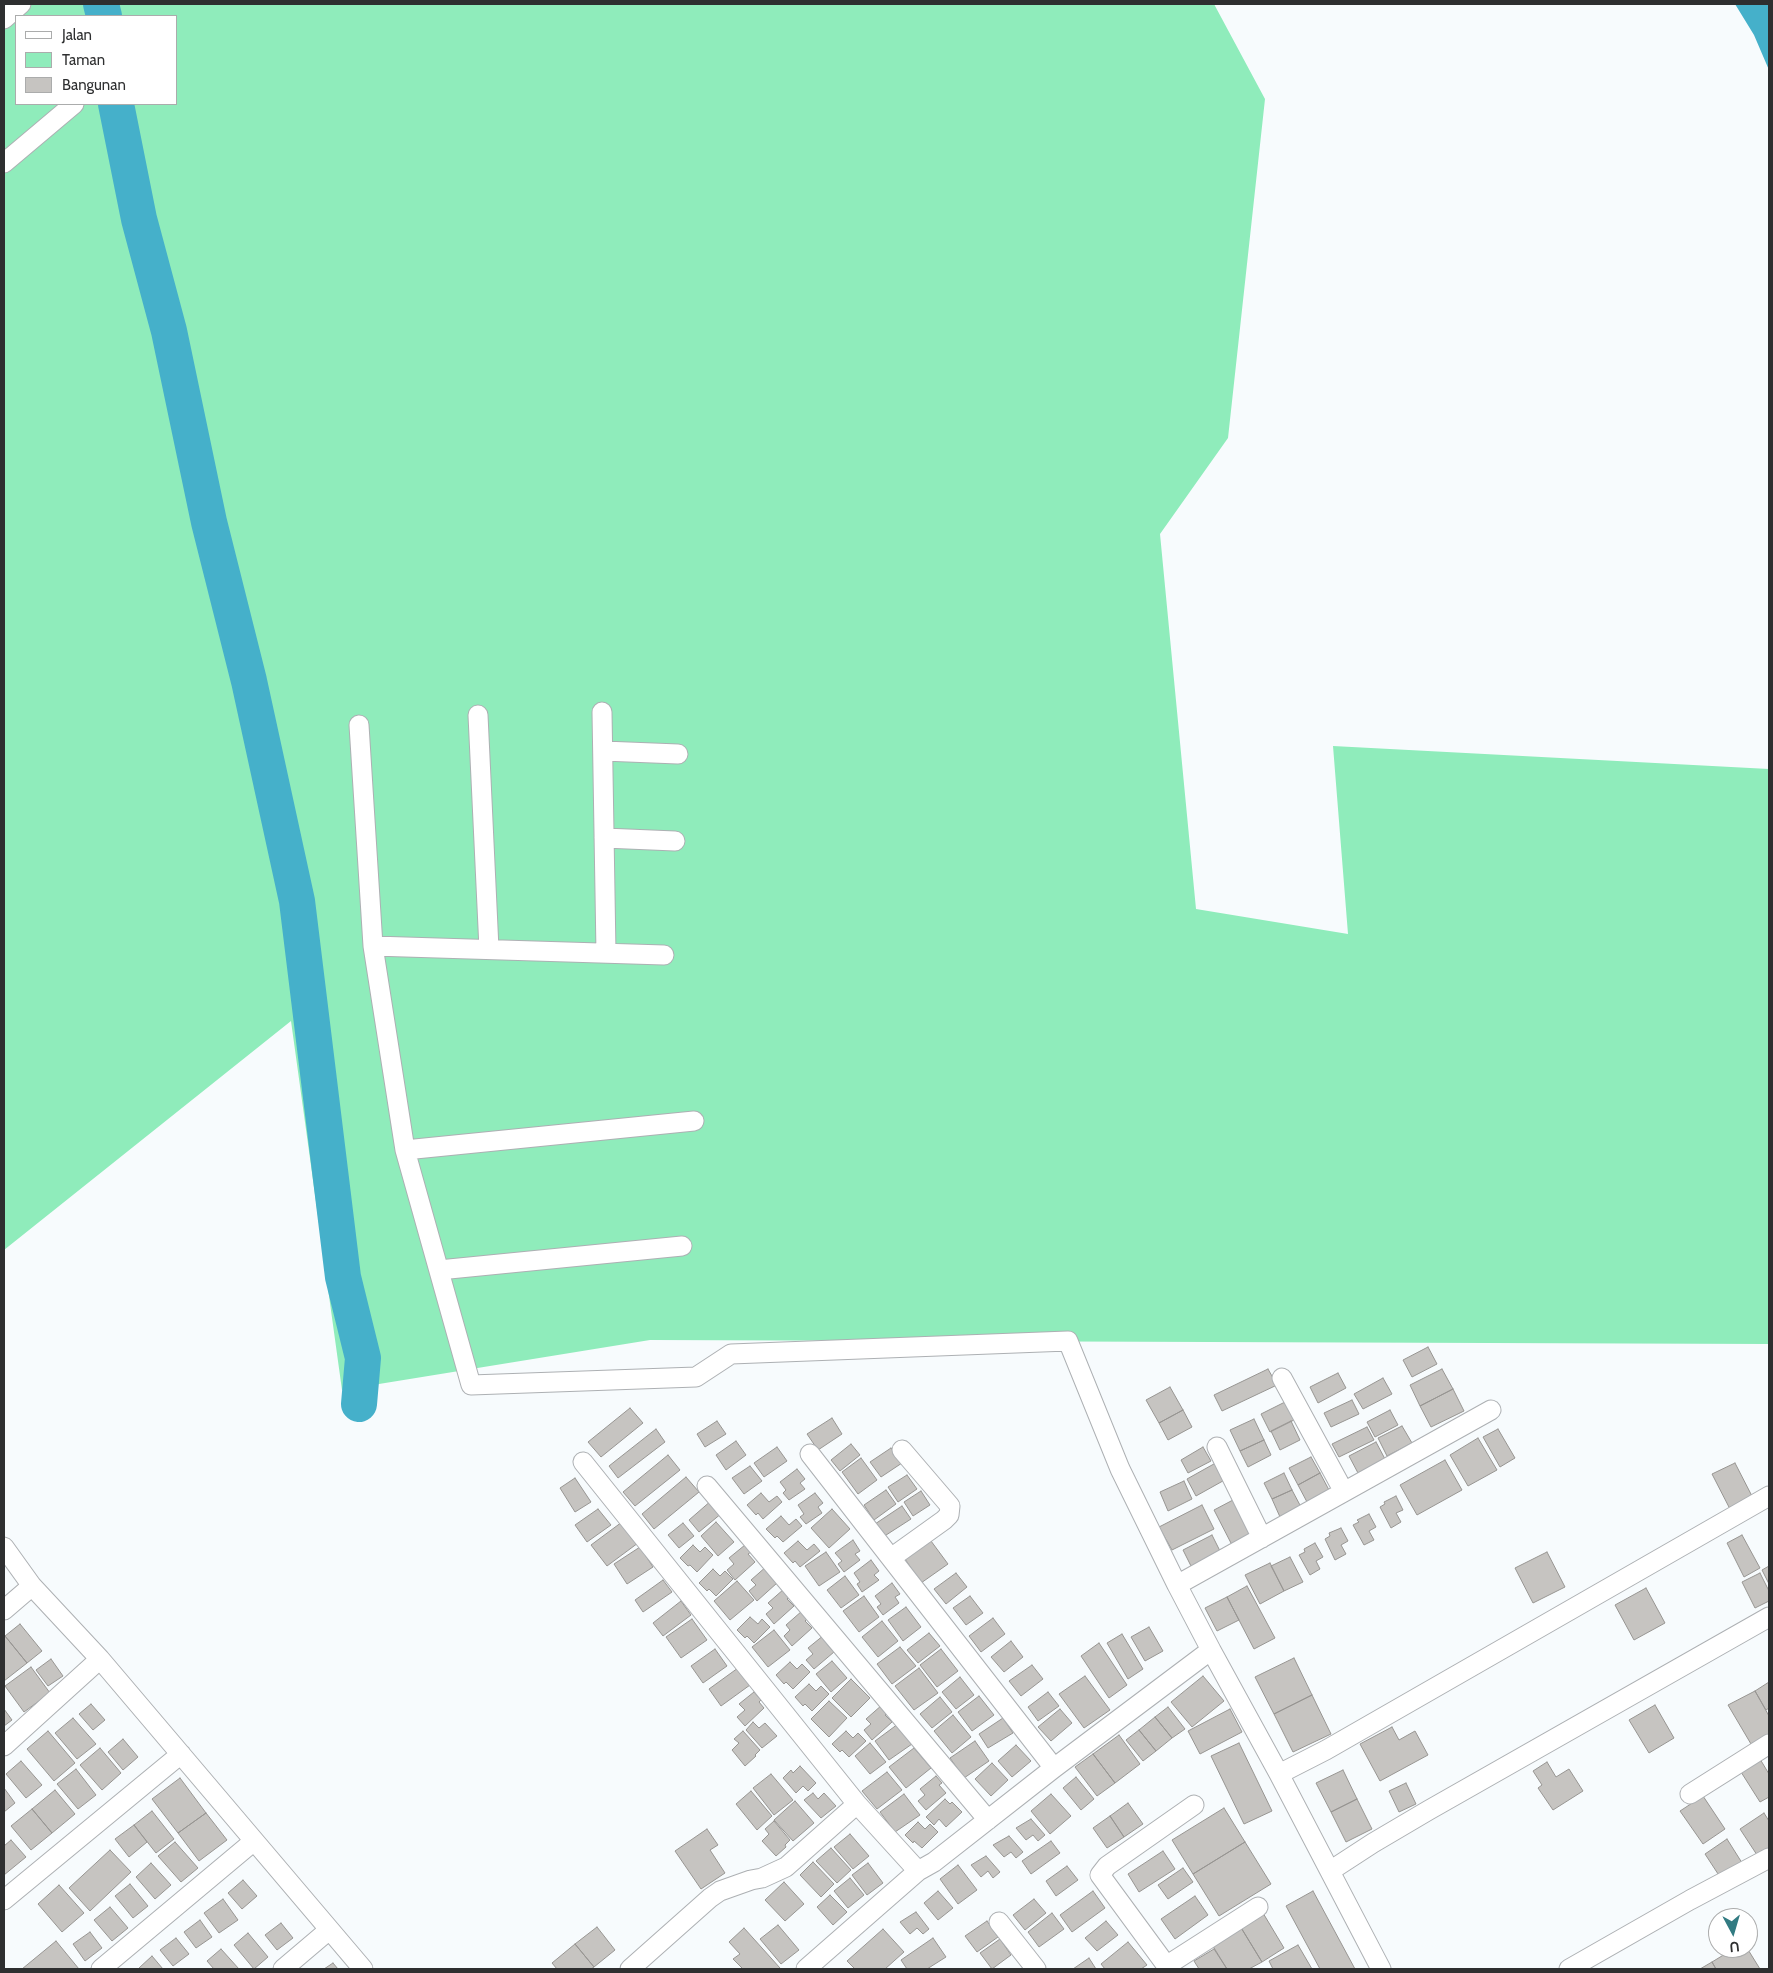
<!DOCTYPE html>
<html>
<head>
<meta charset="utf-8">
<style>
  body { margin:0 }
  #map { position:relative; width:1773px; height:1973px; overflow:hidden; background:#f7fbfd; font-family:Cabin,sans-serif }
  canvas { display:block }
  .frame { position:absolute; inset:0; border:5px solid #2e2f30; pointer-events:none }
  .legend { position:absolute; left:15px; top:15px; width:162px; height:90px; box-sizing:border-box; background:#fff; border:1px solid #abacac; margin:0; padding:6px 9px; list-style:none; font-size:15px; color:#2e2f30 }
  .legend li { display:flex; align-items:center; gap:10px; height:25px }
  .legend b { width:25px; border:1px solid #abacac }
  .north { position:absolute; left:1708px; top:1908px; width:50px; height:50px; box-sizing:border-box; background:#fff; border:1px solid #abacac; border-radius:50%; rotate:174deg; font-size:14px; font-weight:700; line-height:20px; text-align:center; color:#2e2f30 }
  .north::after { content:''; display:block; margin:auto; width:18px; height:22px; background:#327b82; clip-path:polygon(50% 0,100% 100%,50% 72%,0 100%) }
</style>
</head>
<body>
<div id="map">
<canvas width="1773" height="1973"></canvas>
<div class="frame"></div>
<ul class="legend">
<li><b style="height:6px;background:#fff"></b>Jalan</li>
<li><b style="height:14px;background:#8fecbb"></b>Taman</li>
<li><b style="height:14px;background:#c6c4c1"></b>Bangunan</li>
</ul>
<div class="north">U</div>
</div>
<script>
const context = document.querySelector('canvas').getContext('2d');
context.lineJoin = 'round';
function paint(path, color) { context.fillStyle = color; context.fill(path, 'evenodd'); }
const toPath = rows => new Path2D(rows.map(r => 'M' + r).join(''));
function trace(path, color, width, dash) { context.strokeStyle = color; context.lineWidth = width; context.lineCap = dash ? 'butt' : 'round'; context.setLineDash(dash || []); context.stroke(path); }
paint(toPath([
  [4,4,1214,4,1265,99,1228,438,1160,534,1196,909,1348,934,1333,746,1769,769,1769,1344,650,1340,342,1390,291,1021,4,1250],
  [16,16,176,16,176,104,16,104]
]), '#8fecbb');
paint(toPath([
  [1735,4,1769,4,1769,70,1754,35]
]), '#45b0ca');
trace(toPath([
  [101,4,104,16],
  [116,104,139,219,169,331,209,522,249,681,297,901,343,1277,363,1358,359,1404]
]), '#45b0ca', 36);
const building = toPath([
  [1428,1347,1437,1364,1412,1377,1403,1360,1428,1347],
  [1268,1369,1277,1385,1222,1411,1214,1395,1268,1369],
  [1442,1369,1453,1389,1420,1406,1410,1385,1442,1369],
  [1338,1373,1346,1388,1318,1403,1310,1387,1338,1373],
  [1383,1378,1392,1394,1363,1409,1354,1394,1383,1378],
  [1170,1387,1183,1410,1159,1423,1146,1400,1170,1387],
  [1453,1389,1464,1411,1431,1427,1420,1406,1453,1389],
  [1291,1399,1300,1417,1270,1432,1261,1414,1291,1399],
  [1352,1400,1359,1414,1331,1427,1324,1413,1352,1400],
  [630,1408,643,1423,601,1457,588,1442,630,1408],
  [1183,1410,1192,1427,1168,1440,1159,1423,1183,1410],
  [1390,1410,1398,1425,1375,1437,1367,1422,1390,1410],
  [832,1418,842,1434,818,1450,807,1434,832,1418],
  [1254,1419,1264,1440,1240,1451,1230,1430,1254,1419],
  [717,1421,726,1434,705,1447,697,1434,717,1421],
  [1291,1421,1300,1440,1280,1450,1271,1431,1291,1421],
  [1402,1426,1412,1443,1387,1456,1378,1438,1402,1426],
  [1367,1427,1374,1440,1339,1457,1332,1444,1367,1427],
  [656,1429,665,1442,618,1478,609,1466,656,1429],
  [1498,1429,1515,1458,1500,1467,1483,1437,1498,1429],
  [1478,1438,1497,1470,1468,1486,1450,1455,1478,1438],
  [1264,1440,1271,1455,1248,1467,1240,1451,1264,1440],
  [736,1441,746,1455,726,1470,716,1455,736,1441],
  [1376,1442,1385,1459,1358,1473,1349,1456,1376,1442],
  [851,1444,860,1455,840,1471,831,1460,851,1444],
  [777,1447,787,1461,764,1477,754,1463,777,1447],
  [1203,1447,1211,1461,1188,1473,1181,1460,1203,1447],
  [891,1448,902,1463,881,1477,870,1462,891,1448],
  [668,1455,680,1470,635,1506,623,1492,668,1455],
  [1311,1457,1320,1473,1298,1485,1289,1468,1311,1457],
  [861,1458,877,1480,858,1494,842,1472,861,1458],
  [1221,1460,1230,1477,1196,1496,1187,1479,1221,1460],
  [1445,1460,1462,1490,1417,1515,1400,1485,1445,1460],
  [1735,1463,1754,1500,1731,1511,1712,1474,1735,1463],
  [750,1466,762,1481,744,1494,732,1478,750,1466],
  [797,1469,805,1479,800,1483,805,1489,789,1500,783,1493,786,1490,780,1482,797,1469],
  [1284,1473,1292,1490,1272,1499,1264,1483,1284,1473],
  [1320,1473,1329,1490,1307,1502,1298,1485,1320,1473],
  [907,1475,917,1489,898,1502,888,1487,907,1475],
  [686,1477,699,1492,654,1529,642,1514,686,1477],
  [575,1478,591,1502,575,1512,560,1488,575,1478],
  [1184,1481,1192,1499,1168,1511,1160,1492,1184,1481],
  [886,1490,896,1504,874,1520,864,1505,886,1490],
  [1292,1490,1301,1507,1280,1517,1272,1499,1292,1490],
  [921,1491,930,1505,913,1516,904,1502,921,1491],
  [761,1493,769,1502,777,1496,782,1502,763,1519,758,1513,756,1515,747,1505,761,1493],
  [815,1493,823,1503,818,1507,822,1513,806,1524,800,1517,804,1514,798,1505,815,1493],
  [1396,1496,1403,1510,1396,1513,1401,1522,1391,1528,1380,1507,1385,1504,1384,1502,1396,1496],
  [712,1500,722,1513,699,1532,689,1520,712,1500],
  [1233,1500,1251,1535,1232,1545,1214,1510,1233,1500],
  [1202,1505,1214,1529,1172,1550,1159,1527,1202,1505],
  [902,1506,911,1519,883,1537,875,1524,902,1506],
  [598,1509,611,1525,587,1542,575,1525,598,1509],
  [832,1509,850,1529,829,1548,811,1528,832,1509],
  [1369,1514,1376,1527,1369,1531,1374,1540,1364,1545,1353,1525,1359,1522,1357,1520,1369,1514],
  [781,1516,789,1525,796,1519,802,1526,783,1542,777,1536,775,1538,766,1529,781,1516],
  [622,1522,638,1543,607,1566,591,1545,622,1522],
  [716,1522,734,1542,718,1556,701,1536,716,1522],
  [683,1523,694,1536,679,1548,668,1535,683,1523],
  [1341,1528,1348,1541,1341,1545,1346,1554,1335,1560,1325,1539,1330,1536,1329,1533,1341,1528],
  [1212,1535,1221,1553,1192,1568,1183,1550,1212,1535],
  [1742,1535,1760,1568,1744,1577,1727,1543,1742,1535],
  [853,1540,860,1551,855,1554,860,1560,844,1572,838,1564,842,1561,835,1553,853,1540],
  [798,1541,807,1550,814,1544,820,1551,800,1567,795,1561,793,1563,784,1553,798,1541],
  [931,1541,948,1564,921,1583,905,1559,931,1541],
  [1315,1543,1323,1557,1316,1561,1320,1569,1310,1575,1299,1555,1305,1552,1304,1549,1315,1543],
  [693,1545,700,1552,705,1547,713,1555,697,1572,690,1565,688,1566,680,1558,693,1545],
  [745,1545,751,1552,748,1554,755,1562,735,1580,727,1570,734,1564,729,1558,745,1545],
  [640,1547,653,1567,627,1584,614,1564,640,1547],
  [826,1552,840,1572,819,1586,805,1566,826,1552],
  [1547,1552,1565,1587,1533,1603,1515,1568,1547,1552],
  [1290,1557,1303,1582,1284,1591,1271,1566,1290,1557],
  [871,1560,879,1571,874,1575,879,1580,862,1592,857,1584,860,1582,854,1573,871,1560],
  [1270,1563,1284,1591,1260,1604,1245,1575,1270,1563],
  [767,1566,773,1573,770,1576,777,1583,757,1601,749,1591,756,1585,751,1580,767,1566],
  [1769,1566,1769,1584,1762,1570,1769,1566],
  [713,1569,720,1576,725,1571,733,1579,716,1596,709,1589,707,1591,699,1583,713,1569],
  [956,1573,967,1587,946,1604,934,1589,956,1573],
  [1760,1573,1769,1591,1769,1601,1755,1608,1742,1582,1760,1573],
  [845,1576,859,1595,841,1608,827,1590,845,1576],
  [663,1580,672,1592,643,1612,635,1600,663,1580],
  [737,1581,754,1600,730,1620,714,1601,737,1581],
  [892,1583,900,1594,895,1597,899,1603,883,1615,877,1607,881,1604,875,1596,892,1583],
  [1247,1586,1275,1638,1254,1649,1227,1597,1247,1586],
  [1646,1588,1665,1623,1634,1640,1615,1605,1646,1588],
  [784,1589,790,1596,787,1599,794,1606,774,1624,766,1614,773,1608,768,1603,784,1589],
  [864,1596,879,1617,859,1632,843,1611,864,1596],
  [970,1596,983,1613,966,1625,953,1608,970,1596],
  [1227,1597,1239,1620,1217,1631,1205,1608,1227,1597],
  [681,1601,691,1615,663,1636,653,1623,681,1601],
  [906,1607,921,1627,903,1641,888,1620,906,1607],
  [802,1611,808,1618,805,1621,812,1628,792,1646,784,1636,790,1630,786,1625,802,1611],
  [750,1617,758,1624,762,1619,770,1627,754,1643,747,1636,745,1638,737,1630,750,1617],
  [993,1618,1005,1634,981,1652,969,1636,993,1618],
  [692,1619,707,1640,681,1658,666,1637,692,1619],
  [882,1621,898,1641,878,1657,862,1637,882,1621],
  [20,1624,42,1651,27,1663,5,1636,20,1624],
  [1149,1627,1163,1651,1145,1661,1131,1637,1149,1627],
  [774,1630,790,1650,768,1667,752,1647,774,1630],
  [929,1633,940,1646,918,1663,907,1650,929,1633],
  [1122,1634,1143,1669,1128,1679,1107,1643,1122,1634],
  [824,1635,830,1642,827,1644,834,1652,814,1669,806,1660,813,1654,808,1648,824,1635],
  [5,1636,27,1663,4,1681,4,1637,5,1636],
  [1011,1641,1023,1657,1004,1672,991,1657,1011,1641],
  [1099,1643,1127,1685,1109,1698,1081,1656,1099,1643],
  [900,1647,916,1666,892,1684,877,1664,900,1647],
  [715,1649,727,1666,703,1683,691,1666,715,1649],
  [941,1649,958,1671,937,1687,920,1665,941,1649],
  [1294,1658,1312,1695,1274,1714,1255,1677,1294,1658],
  [51,1659,63,1676,48,1686,36,1670,51,1659],
  [832,1661,847,1678,831,1692,816,1674,832,1661],
  [790,1662,797,1669,802,1664,810,1672,793,1689,786,1682,784,1684,776,1675,790,1662],
  [1032,1665,1043,1679,1021,1696,1009,1681,1032,1665],
  [31,1667,50,1693,24,1712,5,1686,31,1667],
  [738,1668,750,1685,721,1706,709,1689,738,1668],
  [919,1668,938,1693,914,1710,895,1686,919,1668],
  [1085,1676,1110,1710,1084,1728,1059,1694,1085,1676],
  [1203,1676,1224,1701,1192,1727,1171,1702,1203,1676],
  [960,1677,974,1695,956,1709,942,1692,960,1677],
  [851,1679,870,1698,851,1717,832,1698,851,1679],
  [1769,1682,1769,1708,1766,1710,1755,1691,1769,1682],
  [809,1684,816,1691,821,1686,829,1694,812,1711,805,1704,803,1706,795,1697,809,1684],
  [1755,1691,1769,1716,1769,1734,1751,1744,1728,1705,1755,1691],
  [754,1692,761,1700,759,1702,764,1708,745,1726,737,1717,745,1710,739,1704,754,1692],
  [1048,1692,1059,1706,1038,1721,1028,1707,1048,1692],
  [1312,1695,1331,1734,1293,1752,1274,1714,1312,1695],
  [979,1696,994,1715,972,1731,958,1712,979,1696],
  [940,1697,952,1712,932,1728,920,1714,940,1697],
  [829,1701,847,1718,829,1737,811,1719,829,1701],
  [91,1704,105,1720,93,1730,79,1714,91,1704],
  [882,1705,888,1712,885,1715,892,1722,872,1740,864,1730,871,1724,866,1719,882,1705],
  [1655,1705,1674,1738,1649,1753,1629,1720,1655,1705],
  [1168,1707,1185,1729,1172,1738,1155,1717,1168,1707],
  [4,1709,12,1720,4,1726,4,1709],
  [1060,1709,1072,1723,1051,1741,1038,1727,1060,1709],
  [1230,1709,1242,1732,1200,1754,1188,1731,1230,1709],
  [953,1715,971,1737,952,1753,934,1731,953,1715],
  [1155,1717,1172,1738,1156,1751,1139,1730,1155,1717],
  [73,1718,96,1744,77,1759,55,1733,73,1718],
  [1003,1718,1013,1733,988,1748,979,1734,1003,1718],
  [753,1722,759,1728,765,1723,777,1736,762,1748,746,1730,753,1722],
  [898,1724,912,1744,889,1760,875,1741,898,1724],
  [1392,1727,1399,1740,1415,1731,1428,1755,1380,1781,1360,1744,1392,1727],
  [1139,1730,1156,1751,1143,1761,1126,1740,1139,1730],
  [48,1731,75,1763,54,1781,27,1749,48,1731],
  [743,1731,760,1750,755,1755,756,1756,745,1766,732,1750,739,1743,734,1739,743,1731],
  [846,1731,853,1738,858,1733,866,1741,849,1757,842,1750,840,1752,832,1744,846,1731],
  [1119,1735,1140,1764,1115,1783,1093,1754,1119,1735],
  [123,1739,138,1757,123,1770,108,1752,123,1739],
  [975,1741,989,1761,964,1778,950,1758,975,1741],
  [870,1743,886,1762,870,1774,855,1756,870,1743],
  [1239,1743,1272,1811,1244,1824,1211,1756,1239,1743],
  [1016,1745,1031,1761,1012,1777,998,1761,1016,1745],
  [100,1748,121,1773,102,1790,80,1765,100,1748],
  [914,1748,931,1768,906,1788,889,1767,914,1748],
  [1093,1754,1115,1783,1097,1796,1075,1767,1093,1754],
  [1760,1759,1769,1774,1769,1797,1760,1802,1741,1772,1760,1759],
  [21,1761,42,1785,26,1798,6,1774,21,1761],
  [1547,1762,1556,1777,1569,1769,1583,1791,1553,1810,1538,1788,1542,1785,1533,1771,1547,1762],
  [992,1763,1008,1780,991,1796,975,1779,992,1763],
  [800,1766,816,1783,808,1791,803,1786,796,1793,783,1778,791,1770,793,1773,800,1766],
  [76,1769,96,1795,78,1809,57,1784,76,1769],
  [1343,1770,1357,1799,1331,1812,1316,1783,1343,1770],
  [887,1772,902,1790,877,1809,862,1791,887,1772],
  [771,1774,793,1800,774,1815,753,1788,771,1774],
  [936,1776,942,1783,939,1785,946,1793,926,1810,918,1801,925,1795,920,1789,936,1776],
  [1076,1777,1094,1799,1081,1810,1063,1788,1076,1777],
  [180,1778,206,1813,178,1833,152,1799,180,1778],
  [1406,1783,1416,1804,1399,1812,1389,1791,1406,1783],
  [4,1788,15,1803,4,1812,4,1788],
  [55,1790,75,1814,52,1833,32,1809,55,1790],
  [751,1791,772,1816,757,1830,736,1804,751,1791],
  [813,1793,818,1799,824,1793,836,1806,821,1818,804,1800,813,1793],
  [904,1794,920,1815,895,1832,880,1812,904,1794],
  [1051,1794,1071,1816,1050,1834,1031,1811,1051,1794],
  [1703,1796,1725,1829,1703,1844,1680,1811,1703,1796],
  [945,1799,950,1804,952,1802,962,1812,946,1827,939,1819,934,1825,926,1817,945,1799],
  [1357,1799,1372,1829,1346,1842,1331,1812,1357,1799],
  [795,1801,814,1823,793,1841,774,1820,795,1801],
  [1128,1803,1143,1824,1124,1837,1110,1816,1128,1803],
  [1224,1808,1245,1842,1193,1874,1172,1840,1224,1808],
  [32,1809,52,1833,31,1850,11,1826,32,1809],
  [152,1811,174,1839,156,1853,134,1825,152,1811],
  [206,1813,227,1840,199,1861,178,1833,206,1813],
  [1764,1813,1769,1821,1769,1852,1759,1858,1740,1829,1764,1813],
  [1110,1816,1124,1837,1107,1848,1093,1828,1110,1816],
  [1031,1819,1045,1835,1038,1841,1033,1835,1026,1840,1016,1828,1031,1819],
  [774,1821,790,1840,785,1845,786,1847,776,1856,762,1841,769,1834,765,1829,774,1821],
  [918,1822,925,1829,930,1824,938,1832,922,1848,914,1841,913,1843,905,1835,918,1822],
  [134,1825,147,1842,129,1857,115,1839,134,1825],
  [707,1829,718,1845,710,1850,725,1873,701,1889,675,1851,707,1829],
  [850,1834,869,1856,853,1869,834,1847,850,1834],
  [1009,1836,1023,1852,1016,1858,1011,1852,1004,1857,993,1845,1009,1836],
  [1727,1839,1744,1866,1722,1880,1705,1854,1727,1839],
  [11,1840,26,1857,4,1875,4,1846,11,1840],
  [1051,1841,1060,1853,1031,1874,1022,1861,1051,1841],
  [175,1842,198,1868,181,1882,158,1856,175,1842],
  [1245,1842,1271,1884,1219,1916,1193,1874,1245,1842],
  [831,1848,851,1870,837,1883,816,1861,831,1848],
  [110,1850,131,1872,90,1911,69,1888,110,1850],
  [1163,1851,1175,1869,1139,1892,1128,1874,1163,1851],
  [986,1856,1000,1872,993,1878,988,1871,981,1877,971,1865,986,1856],
  [813,1862,834,1884,821,1897,800,1875,813,1862],
  [151,1863,171,1885,155,1899,136,1877,151,1863],
  [868,1863,883,1883,867,1895,852,1875,868,1863],
  [958,1865,977,1890,958,1904,940,1879,958,1865],
  [1067,1866,1078,1880,1056,1896,1046,1881,1067,1866],
  [1183,1868,1193,1882,1168,1899,1158,1885,1183,1868],
  [850,1878,864,1895,848,1908,834,1891,850,1878],
  [243,1880,257,1896,242,1909,228,1893,243,1880],
  [784,1882,804,1904,785,1921,765,1900,784,1882],
  [130,1884,148,1906,133,1918,115,1896,130,1884],
  [59,1885,84,1913,62,1932,38,1904,59,1885],
  [938,1891,953,1908,938,1920,924,1903,938,1891],
  [1093,1891,1105,1908,1072,1932,1060,1915,1093,1891],
  [1313,1891,1355,1969,1320,1969,1286,1906,1313,1891],
  [830,1895,847,1912,833,1925,817,1907,830,1895],
  [1195,1896,1208,1915,1175,1939,1161,1919,1195,1896],
  [223,1899,238,1920,219,1933,204,1913,223,1899],
  [1034,1899,1046,1913,1025,1930,1013,1915,1034,1899],
  [110,1907,128,1928,112,1941,94,1920,110,1907],
  [916,1912,929,1929,923,1934,917,1928,910,1934,900,1922,916,1912],
  [1052,1913,1064,1929,1039,1947,1028,1932,1052,1913],
  [1263,1913,1284,1948,1262,1962,1240,1926,1263,1913],
  [200,1920,212,1937,196,1948,184,1932,200,1920],
  [987,1921,998,1937,977,1952,965,1936,987,1921],
  [1106,1921,1118,1935,1097,1951,1085,1938,1106,1921],
  [281,1923,293,1938,277,1950,265,1935,281,1923],
  [778,1925,799,1950,781,1964,760,1939,778,1925],
  [1240,1926,1262,1962,1249,1969,1227,1969,1211,1943,1240,1926],
  [597,1927,615,1950,594,1967,575,1944,597,1927],
  [744,1928,780,1968,778,1969,743,1969,733,1959,740,1954,729,1942,744,1928],
  [883,1929,904,1952,885,1969,855,1969,847,1961,883,1929],
  [90,1932,102,1948,85,1961,73,1944,90,1932],
  [248,1933,268,1957,254,1969,234,1945,248,1933],
  [176,1938,189,1954,173,1966,160,1950,176,1938],
  [933,1938,946,1957,927,1969,907,1969,901,1960,933,1938],
  [1000,1939,1011,1955,992,1969,980,1953,1000,1939],
  [56,1941,79,1969,22,1969,56,1941],
  [1128,1942,1147,1965,1141,1969,1105,1969,1101,1964,1128,1942],
  [575,1944,594,1967,591,1969,557,1969,552,1963,575,1944],
  [1298,1945,1312,1969,1273,1969,1269,1961,1298,1945],
  [1735,1948,1747,1948,1760,1969,1716,1969,1712,1962,1735,1948],
  [221,1949,239,1969,214,1969,207,1961,221,1949],
  [1214,1949,1227,1969,1199,1969,1194,1961,1214,1949],
  [152,1956,163,1969,140,1969,139,1968,152,1956],
  [1089,1958,1096,1969,1073,1969,1089,1958],
  [1712,1962,1716,1969,1700,1969,1712,1962],
  [333,1963,338,1969,324,1969,333,1963]
]);
paint(building, '#c6c4c1');
trace(building, '#979592', 1);
const minor = toPath([
  [4,19,21,4],
  [4,163,74,104],
  [602,712,606,953],
  [478,715,489,949],
  [359,725,373,946,405,1150,471,1385,696,1377,731,1354,1068,1341,1120,1469,1177,1585,1211,1650,1054,1768,934,1862,918,1871,806,1969],
  [603,751,678,754],
  [604,838,675,841],
  [373,946,664,955],
  [405,1150,694,1121],
  [439,1270,682,1246],
  [1282,1378,1344,1492],
  [1217,1447,1262,1538],
  [810,1454,1054,1768],
  [583,1462,857,1804,918,1871],
  [707,1486,988,1820],
  [4,1547,32,1586,100,1659,363,1969],
  [891,1558,944,1520,949,1515,950,1506,902,1450],
  [1177,1585,1491,1410],
  [4,1610,32,1586],
  [1211,1650,1279,1774,1381,1969],
  [4,1746,100,1659],
  [1279,1774,1326,1750,1769,1496],
  [1690,1794,1769,1744],
  [1330,1871,1373,1843,1429,1810,1769,1617],
  [4,1900,181,1754],
  [999,1922,1036,1969],
  [1166,1966,1258,1907],
  [101,1969,254,1841],
  [283,1969,329,1930],
  [630,1969,710,1898,720,1891,751,1880,762,1878,786,1867,857,1804],
  [1169,1969,1100,1875,1107,1866,1194,1805],
  [1569,1969,1690,1900,1769,1858]
]);
trace(minor, '#adb0b3', 21);
trace(minor, '#fff', 19);
</script>
</body>
</html>
